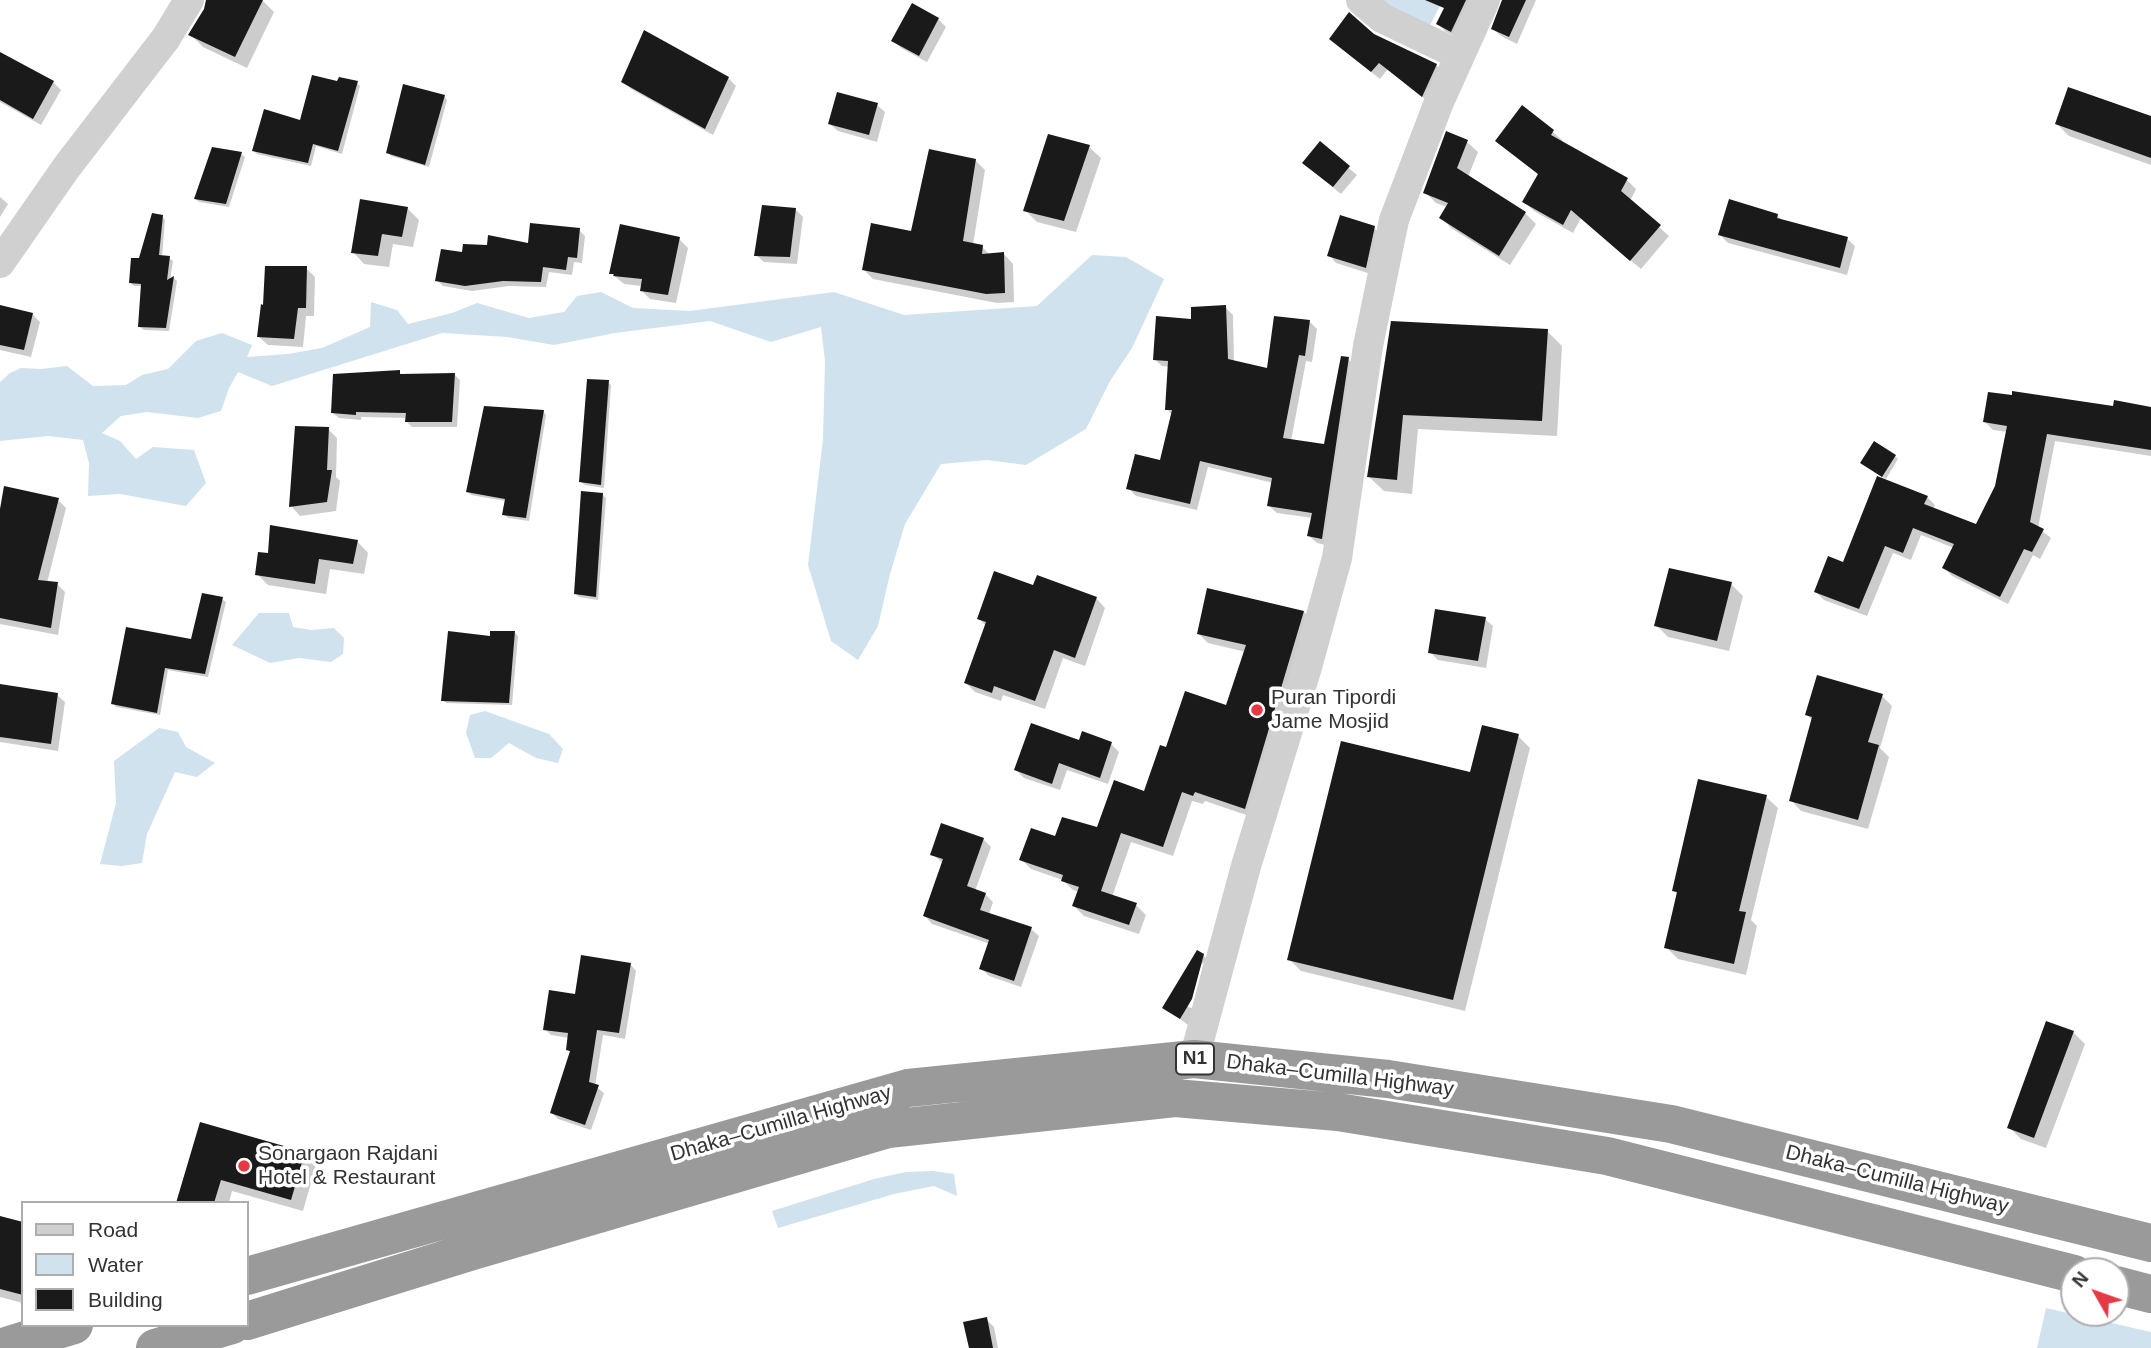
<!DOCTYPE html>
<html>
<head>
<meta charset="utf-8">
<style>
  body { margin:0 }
  #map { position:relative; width:2151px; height:1348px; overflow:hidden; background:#fff; font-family:Helvetica,sans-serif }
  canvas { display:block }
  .legend { position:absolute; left:21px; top:1201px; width:228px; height:126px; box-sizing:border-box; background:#fff; border:2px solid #adadad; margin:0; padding:9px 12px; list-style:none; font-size:21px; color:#333 }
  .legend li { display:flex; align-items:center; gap:14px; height:35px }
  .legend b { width:35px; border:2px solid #adadad }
  .north { position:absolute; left:2060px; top:1257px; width:70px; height:70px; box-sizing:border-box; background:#fff; border:2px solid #adadad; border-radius:50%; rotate:310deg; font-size:19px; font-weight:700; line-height:28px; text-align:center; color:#333 }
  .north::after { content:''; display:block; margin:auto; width:24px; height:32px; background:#e63946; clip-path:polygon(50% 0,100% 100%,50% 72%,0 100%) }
</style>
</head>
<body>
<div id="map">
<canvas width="2151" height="1348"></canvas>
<ul class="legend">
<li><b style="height:9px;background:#d0d0d0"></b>Road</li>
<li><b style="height:19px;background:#cfe2ee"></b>Water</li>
<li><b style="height:19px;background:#1a1a1a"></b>Building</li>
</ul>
<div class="north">N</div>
</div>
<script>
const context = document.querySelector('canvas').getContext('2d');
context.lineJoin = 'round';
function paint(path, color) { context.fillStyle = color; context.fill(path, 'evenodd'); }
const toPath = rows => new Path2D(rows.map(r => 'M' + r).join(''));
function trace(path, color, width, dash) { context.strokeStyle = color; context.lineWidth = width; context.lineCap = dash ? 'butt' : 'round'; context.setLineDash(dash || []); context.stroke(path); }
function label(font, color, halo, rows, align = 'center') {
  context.font = font + ' Helvetica,sans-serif'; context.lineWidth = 7; context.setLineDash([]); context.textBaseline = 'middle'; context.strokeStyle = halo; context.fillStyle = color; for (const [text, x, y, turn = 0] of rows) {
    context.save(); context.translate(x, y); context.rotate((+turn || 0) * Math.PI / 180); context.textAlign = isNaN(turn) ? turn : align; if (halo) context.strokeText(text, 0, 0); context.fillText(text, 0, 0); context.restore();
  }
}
paint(toPath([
  [1379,0,1443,0,1428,29],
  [1092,255,1126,257,1164,279,1132,348,1110,381,1086,429,1026,465,987,460,941,464,905,524,890,574,878,626,858,660,831,641,808,565,823,439,825,361,821,327,771,342,710,321,615,333,554,345,507,337,442,333,272,386,238,372,229,388,221,411,198,418,147,412,121,416,102,433,120,441,136,459,153,447,194,450,206,483,186,506,120,494,88,496,89,463,83,440,48,436,0,441,0,382,10,373,21,368,41,369,67,366,93,386,126,385,142,375,168,369,196,341,222,333,252,345,247,357,288,354,322,348,370,327,371,302,397,310,408,324,452,313,477,303,529,318,564,312,577,296,601,292,633,308,690,311,834,292,904,315,1037,306],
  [259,613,289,613,293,627,311,630,334,628,344,638,343,654,331,662,299,658,270,663,232,645],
  [485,711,549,734,563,749,558,763,536,758,509,743,491,758,475,758,466,733,470,715],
  [159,728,178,732,186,747,215,763,197,777,175,772,147,834,142,863,122,866,100,864,116,803,114,761],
  [933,1171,954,1174,957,1196,934,1186,894,1194,778,1228,772,1211,874,1179,906,1172],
  [2046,1308,2151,1332,2151,1348,2037,1348]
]), '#cfe2ee');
paint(toPath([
  [208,0,262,0,274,12,247,68,203,47,191,35,206,10],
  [1449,0,1477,0,1459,38,1446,32,1438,24],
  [1503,0,1536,0,1517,44,1501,36,1493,29],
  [913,5,938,19,946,27,927,62,901,48,893,40],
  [1339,46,1436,65,1444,73,1430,103,1388,69,1380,79],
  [0,54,53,82,61,90,41,125,0,102],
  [728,78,736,86,713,135,631,89,623,81],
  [357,83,360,86,342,154,316,146,311,166,257,154,254,151,301,122],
  [444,96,447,100,429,167,391,156,388,153],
  [877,105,885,112,877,142,838,131,830,124],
  [1522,108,1553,132,1563,141,1561,143,1627,180,1636,189,1630,201,1669,236,1641,269,1581,218,1573,233,1534,211,1524,202,1539,175,1497,141],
  [2151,118,2151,165,2069,136,2057,124],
  [1447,134,1467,142,1478,152,1468,177,1525,213,1536,224,1510,265,1451,228,1441,217,1447,207,1436,203,1425,192],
  [1320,144,1357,175,1341,194,1312,170],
  [1089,147,1101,158,1076,232,1037,222,1025,210],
  [241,154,245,157,229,207,199,202,196,199],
  [975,160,985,170,973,245,982,247,990,255,1004,254,1013,264,1014,302,997,303,873,279,863,269,912,233],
  [0,197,8,204,0,217],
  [407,208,419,220,413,247,393,244,389,267,364,264,353,252],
  [795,209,803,217,797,264,764,262,756,255],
  [1777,215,1784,222,1847,239,1855,246,1847,275,1728,243,1720,235],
  [162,216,165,220,162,257,169,258,173,261,170,280,174,278,177,281,169,331,144,330,140,327,143,286,134,286,130,282],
  [1374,228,1382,236,1374,275,1336,263,1329,255],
  [579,230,585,236,582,263,574,262,572,275,549,272,546,287,509,286,472,291,443,286,437,280,464,254,529,246],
  [679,239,688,248,676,303,650,299,642,291,642,286,624,284,611,273],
  [306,268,315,277,314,316,306,316,303,347,268,345,259,337],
  [0,307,32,314,40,322,31,357,0,350],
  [1225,307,1233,315,1234,362,1268,370,1310,322,1317,329,1312,362,1306,361,1291,441,1326,446,1348,359,1355,366,1329,546,1317,543,1309,536,1313,518,1277,513,1269,506,1273,483,1208,467,1197,510,1136,496,1128,488,1161,462,1172,415,1167,409,1170,367,1162,366,1154,359,1193,321],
  [1393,322,1547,331,1562,346,1557,436,1418,429,1412,494,1384,491,1368,476],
  [399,372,403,376,455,375,460,380,457,427,412,427,407,422,407,418,361,417,361,420,339,418,333,413],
  [608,382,611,385,604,488,585,485,581,482],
  [2115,408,2151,408,2151,456,2055,441,2038,528,2051,538,2040,559,2033,555,2008,604,1952,576,1944,568,1954,548,1921,535,1911,560,1893,553,1867,616,1824,600,1816,592,1844,564,1927,497,1935,505,1933,509,1977,526,1997,486,2008,432,1993,430,1985,422],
  [543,411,546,415,529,521,508,518,504,514,506,501,471,495,467,491],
  [328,429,337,438,336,477,340,481,336,511,300,516,291,506],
  [1895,456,1898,459,1886,479,1866,466],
  [602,494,606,498,598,600,579,597,576,594],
  [58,500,66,508,47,583,57,584,65,592,58,635,0,624,0,515],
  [357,541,368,553,364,574,330,569,326,594,268,585,257,574,270,555],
  [1731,584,1743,596,1729,651,1668,637,1656,625],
  [1034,587,1096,598,1105,608,1085,666,1063,658,1045,709,1003,695,1001,701,975,692,966,683,986,626,979,619],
  [222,599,226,602,208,677,168,670,160,715,116,707,113,703,193,641],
  [1304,612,1313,622,1255,818,1205,801,1203,804,1192,801,1173,856,1131,842,1112,897,1136,905,1146,915,1139,934,1084,916,1074,906,1079,892,1073,890,1063,880,1031,869,1021,859,1056,838,1098,829,1145,793,1167,749,1227,707,1246,652,1208,643,1198,633],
  [1485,619,1493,626,1486,668,1438,660,1430,652],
  [515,633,518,636,512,705,446,703,443,700,491,638],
  [0,686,57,695,65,702,58,751,0,742],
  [1882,696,1892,706,1880,748,1889,757,1868,829,1801,811,1791,800,1813,721,1807,715],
  [1083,734,1111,744,1119,752,1108,784,1067,770,1060,790,1024,778,1016,770,1080,742],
  [1518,736,1530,748,1465,1011,1301,971,1289,959,1472,774],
  [1766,797,1778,808,1751,920,1757,926,1746,975,1678,959,1666,947,1678,895,1674,891],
  [983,839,991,847,975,891,985,894,993,902,989,914,1031,929,1039,936,1021,987,989,976,981,968,990,944,932,924,925,916,943,863,932,854],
  [1203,955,1211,963,1188,1025,1164,1007],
  [1204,962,1192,1008,1188,1007,1199,967],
  [630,964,636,971,625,1039,603,1035,595,1086,604,1093,591,1130,558,1119,552,1113,571,1053,568,1049,569,1038,551,1035,545,1029,576,996],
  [2073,1032,2085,1044,2046,1148,2021,1139,2009,1127],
  [201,1124,304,1153,316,1165,303,1211,232,1191,229,1203,182,1203],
  [0,1218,23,1224,23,1303,0,1297],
  [986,1319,994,1327,998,1348,971,1348]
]), '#0003');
paint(toPath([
  [206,0,263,0,235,57,188,35,204,9],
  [1425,0,1466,0,1451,32,1436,24,1444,8],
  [1502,0,1526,0,1509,37,1491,29],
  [912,3,939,18,919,56,891,41],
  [1349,12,1374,34,1437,64,1422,97,1379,63,1371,72,1329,39],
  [644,30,729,77,705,129,621,82],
  [0,52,54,81,33,119,0,100],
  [312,75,337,81,339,77,358,81,338,151,313,144,308,163,252,151,264,109,300,120],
  [403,84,445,95,425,165,386,153],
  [2068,87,2151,116,2151,158,2055,124],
  [837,92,878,103,869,135,828,124],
  [1522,105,1554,130,1551,135,1628,178,1621,191,1661,225,1630,261,1571,210,1563,225,1522,202,1538,174,1495,141],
  [1446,131,1468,140,1457,168,1526,212,1499,256,1439,218,1448,203,1423,193],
  [1048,134,1090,145,1064,221,1023,211],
  [1320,141,1350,166,1333,187,1302,163],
  [212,147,242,152,226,204,194,199],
  [929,149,976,159,963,241,983,245,982,254,1004,252,1005,293,986,294,862,270,871,223,911,231],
  [360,199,408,207,402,237,382,234,378,256,351,253],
  [1729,199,1778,214,1777,218,1848,237,1840,268,1718,235],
  [762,205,796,208,790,257,754,256],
  [152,213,163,215,159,255,170,256,167,280,174,276,166,328,138,327,141,284,129,283,131,258,139,258],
  [1340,215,1375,226,1366,268,1327,256],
  [530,223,580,228,577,258,568,257,566,270,543,267,541,282,503,281,465,286,435,281,441,249,462,252,463,244,487,245,488,235,528,243],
  [620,224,680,237,668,295,640,291,642,279,613,276,614,274,609,274],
  [265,266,307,266,306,308,298,308,294,339,257,337,261,304,263,305],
  [0,305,33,313,24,350,0,345],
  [1226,305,1228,359,1267,368,1274,316,1310,320,1305,356,1299,355,1283,438,1324,444,1341,356,1349,357,1322,539,1307,536,1312,513,1267,506,1272,478,1200,461,1190,504,1126,489,1135,454,1160,460,1172,410,1165,410,1168,361,1153,360,1156,316,1191,319,1191,307],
  [1391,321,1548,329,1542,421,1403,415,1397,480,1367,477],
  [400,370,400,374,455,373,452,422,405,422,406,413,356,412,356,415,331,413,333,374],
  [587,379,609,380,601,485,579,482],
  [2012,391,2113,406,2114,400,2151,407,2151,450,2047,434,2030,522,2044,529,2032,552,2024,549,2000,597,1942,568,1954,544,1913,528,1903,553,1885,546,1859,609,1814,592,1828,556,1843,562,1877,476,1928,496,1924,504,1976,524,1995,486,2007,426,1983,422,1988,392,2012,395],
  [484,406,544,410,526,518,502,515,505,499,466,492],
  [295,426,329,427,327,470,332,470,327,502,289,507],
  [1874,441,1896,455,1882,477,1860,463],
  [4,486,59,498,38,580,58,582,51,628,0,618,0,509],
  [581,491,603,493,596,597,574,594],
  [270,525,358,540,353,564,319,559,315,584,255,575,258,552,268,553],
  [1669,568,1732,582,1717,641,1654,626],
  [994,571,1033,585,1037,575,1097,597,1075,658,1054,650,1035,701,994,686,992,693,964,683,986,622,977,619],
  [1207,588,1304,611,1245,809,1195,792,1193,796,1182,792,1163,847,1121,833,1101,891,1137,903,1129,925,1072,906,1079,887,1061,881,1063,875,1019,860,1031,828,1055,836,1062,817,1097,827,1114,780,1144,791,1160,745,1166,747,1185,691,1226,705,1246,645,1197,634],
  [202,593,223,597,205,674,165,668,157,713,111,704,126,627,191,639],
  [1435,609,1486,617,1478,661,1428,653],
  [448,631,490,636,490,631,515,631,509,703,441,701],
  [1817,675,1883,694,1868,742,1879,745,1858,820,1789,801,1812,717,1805,715],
  [0,684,58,693,51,744,0,737],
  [1031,723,1079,740,1082,731,1112,742,1100,778,1059,763,1052,784,1014,770],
  [1482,725,1519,734,1453,1000,1287,960,1341,741,1470,772],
  [1698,779,1767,795,1739,911,1746,912,1734,964,1664,948,1677,892,1672,891],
  [941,823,984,838,967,886,986,893,980,910,1032,927,1014,981,979,969,989,940,923,916,943,859,930,855],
  [1197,950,1204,954,1192,999,1180,1019,1162,1008],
  [581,955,631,963,619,1033,597,1030,589,1082,599,1085,585,1125,550,1113,570,1051,566,1050,568,1033,543,1030,549,990,575,994],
  [2046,1021,2074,1031,2034,1138,2007,1128],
  [200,1122,305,1152,291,1200,221,1180,214,1203,176,1203],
  [0,1216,23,1222,23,1295,0,1289],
  [987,1317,993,1348,969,1348,963,1322]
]), '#1a1a1a');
trace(toPath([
  [1361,0,1382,18,1459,55],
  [0,263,66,168,166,38,189,0],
  [1194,1059,1246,866,1307,667,1337,558,1368,346,1394,220,1439,102,1485,0]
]), '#d0d0d0', 30);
trace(toPath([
  [247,1276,908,1088,1194,1059,1388,1079,1671,1124,2151,1243],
  [2116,1285,2151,1294],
  [247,1321,469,1252,888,1129,1175,1098,1338,1112,1607,1156,2074,1274],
  [0,1348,74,1325],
  [155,1348,232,1325]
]), '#9a9a9a', 38);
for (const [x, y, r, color] of [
  [1257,710,7,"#e63946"],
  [244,1166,7,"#e63946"]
]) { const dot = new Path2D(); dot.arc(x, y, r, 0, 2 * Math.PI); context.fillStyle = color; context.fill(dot); trace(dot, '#fff', 2.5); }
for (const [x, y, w] of [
  [1195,1059,38]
]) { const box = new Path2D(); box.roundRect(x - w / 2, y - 15.5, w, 31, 5); context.fillStyle = '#fff'; context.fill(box); trace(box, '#333', 2); }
label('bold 19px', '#333', null, [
  ["N1",1195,1059]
]);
label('21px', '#333', '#fff', [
  ["Puran Tipordi",1271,698],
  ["Jame Mosjid",1271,722],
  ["Sonargaon Rajdani",258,1154],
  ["Hotel & Restaurant",258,1178]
], 'left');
label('21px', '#333', '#fff', [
  ["Dhaka–Cumilla Highway",1340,1076,7],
  ["Dhaka–Cumilla Highway",781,1124,-16],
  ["Dhaka–Cumilla Highway",1897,1180,14]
]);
</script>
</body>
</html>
